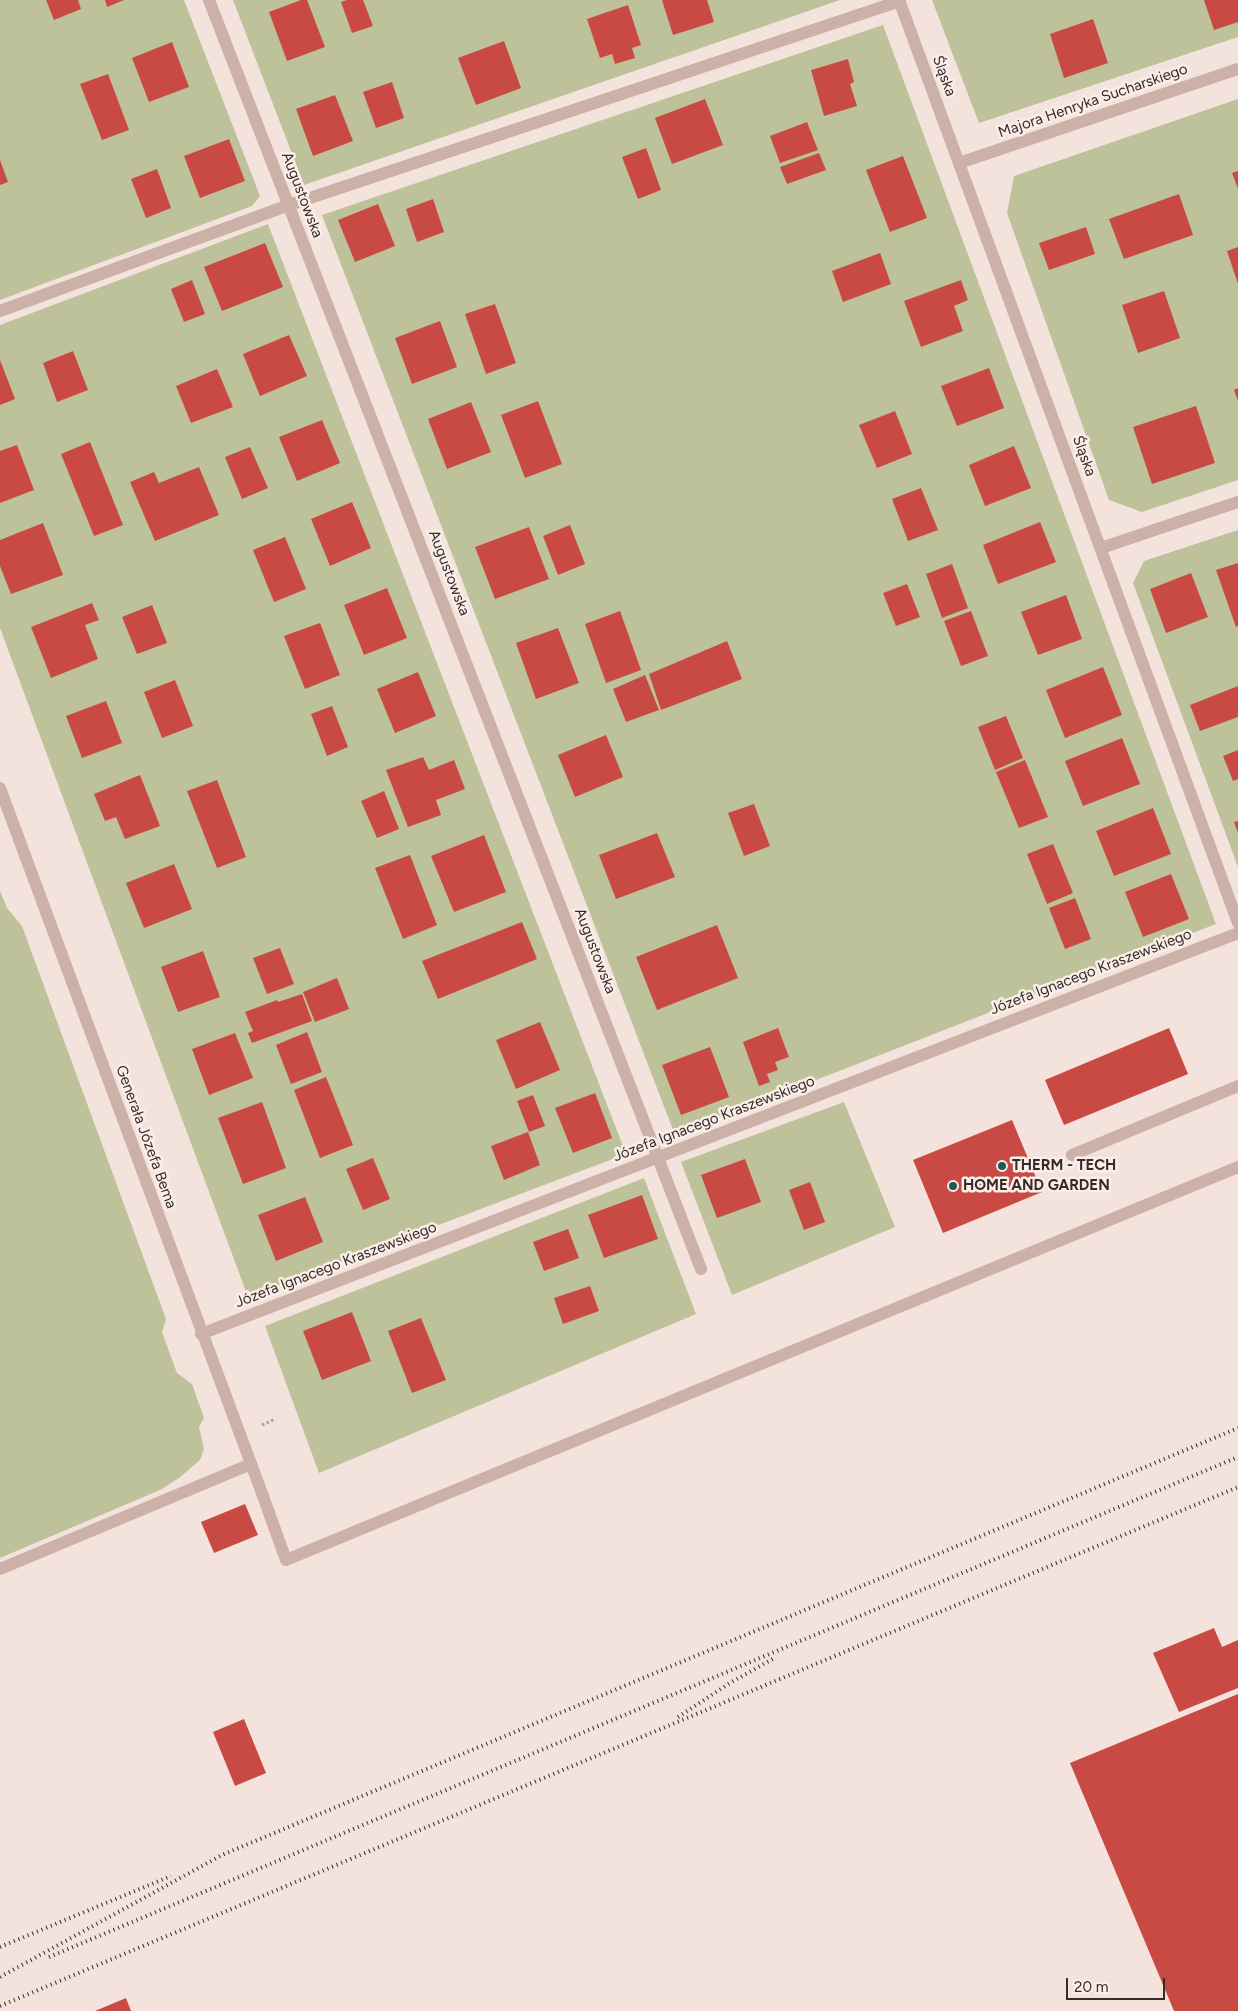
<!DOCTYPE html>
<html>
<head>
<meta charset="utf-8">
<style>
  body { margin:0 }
  #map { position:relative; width:1238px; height:2011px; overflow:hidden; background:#f3e3dc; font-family:Figtree,sans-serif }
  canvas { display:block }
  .scale { position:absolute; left:1066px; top:1978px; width:99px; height:22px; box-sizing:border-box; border:2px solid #372a28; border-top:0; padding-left:6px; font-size:15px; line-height:18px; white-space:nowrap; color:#372a28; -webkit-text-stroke:4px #faeee8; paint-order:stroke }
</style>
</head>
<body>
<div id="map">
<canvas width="1238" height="2011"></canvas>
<div class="scale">20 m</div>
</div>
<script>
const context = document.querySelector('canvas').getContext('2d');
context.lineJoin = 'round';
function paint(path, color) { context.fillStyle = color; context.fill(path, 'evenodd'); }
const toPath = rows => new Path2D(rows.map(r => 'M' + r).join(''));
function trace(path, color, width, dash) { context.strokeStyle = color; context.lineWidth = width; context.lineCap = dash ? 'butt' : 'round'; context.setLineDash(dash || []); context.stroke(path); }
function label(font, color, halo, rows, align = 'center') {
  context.font = font + ' Figtree,sans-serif'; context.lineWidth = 5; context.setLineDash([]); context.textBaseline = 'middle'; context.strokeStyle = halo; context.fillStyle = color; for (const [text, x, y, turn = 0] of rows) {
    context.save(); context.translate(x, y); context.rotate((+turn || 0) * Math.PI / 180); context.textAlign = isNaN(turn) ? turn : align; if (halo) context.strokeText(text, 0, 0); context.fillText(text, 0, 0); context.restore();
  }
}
paint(toPath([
  [0,0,184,0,260,196,252,206,0,300],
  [233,0,840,0,304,185],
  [932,0,1238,0,1238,37,979,123],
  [883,25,1216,924,675,1135,322,215],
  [1238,99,1238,480,1142,512,1109,500,1007,213,1014,176],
  [268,224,626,1154,248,1297,0,628,0,325],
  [1238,530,1238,867,1133,583,1144,561],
  [0,891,7,908,22,926,166,1319,162,1332,177,1373,192,1384,204,1418,199,1427,204,1449,200,1460,179,1478,160,1490,0,1558],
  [844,1102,895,1227,732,1295,681,1162],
  [644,1178,696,1314,319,1473,265,1326]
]), '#bdc29b');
paint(toPath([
  [46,0,78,0,81,9,54,20],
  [105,0,124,0,107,7],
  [301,0,307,0,325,47,287,61,269,12],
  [347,0,363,0,373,26,352,33,341,2],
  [662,0,707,0,714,22,673,35],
  [1204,0,1238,0,1238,22,1214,30],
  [628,5,641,45,632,48,635,58,615,64,612,54,600,58,587,19],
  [1093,19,1108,63,1064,78,1050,34],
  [504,41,521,88,476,105,458,58],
  [172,42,189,87,149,102,132,58],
  [848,59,854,82,850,84,857,106,824,116,811,70],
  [108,74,129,130,102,140,80,84],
  [392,82,404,118,376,128,363,92],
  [335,95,353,141,313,156,296,109],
  [705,99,723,145,672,164,655,118],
  [807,122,818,150,780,163,770,136],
  [229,139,245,181,200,198,184,156],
  [646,148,661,190,638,199,622,157],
  [819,153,826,170,787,184,780,167],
  [903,156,927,218,890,232,866,170],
  [0,160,8,182,0,185],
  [157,169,171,208,146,218,131,179],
  [1238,171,1238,189,1232,173],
  [1179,194,1193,235,1124,259,1109,219],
  [433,199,444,232,417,242,406,209],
  [378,204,395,246,355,262,338,220],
  [1086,227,1095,254,1049,270,1039,243],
  [265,243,283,287,222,311,204,267],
  [1238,247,1238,284,1227,251],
  [880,253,891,284,843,302,832,271],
  [192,280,205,314,184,322,171,289],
  [961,280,968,300,954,306,963,331,921,347,904,301],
  [1164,291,1180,338,1138,353,1122,305],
  [495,304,516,363,486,374,465,314],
  [440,321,457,367,412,384,395,338],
  [289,335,307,376,260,396,243,354],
  [73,351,88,390,57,402,43,363],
  [0,360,15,399,0,405],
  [989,368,1004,408,957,426,941,386],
  [217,369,233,407,191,423,176,386],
  [1238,388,1238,401,1234,390],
  [538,401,562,464,525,478,501,415],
  [471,402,491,452,447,469,428,419],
  [1196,406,1215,463,1152,484,1133,427],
  [895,411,912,454,877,468,859,425],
  [322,420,340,463,297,481,279,437],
  [90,442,123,525,94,536,61,454],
  [17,445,34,490,0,503,0,451],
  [1014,446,1031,488,985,506,969,465],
  [250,447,268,488,242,499,225,457],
  [199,467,219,515,155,541,130,482,154,472,159,483],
  [921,488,938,530,908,541,892,499],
  [352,502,371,548,330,566,311,519],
  [1040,522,1056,562,998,584,983,545],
  [43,523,63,575,11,594,0,566,0,540],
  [570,525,585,564,558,575,543,536],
  [529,527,549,579,495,599,475,547],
  [285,537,306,589,274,602,253,550],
  [1238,563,1238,626,1236,627,1216,570],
  [952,564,968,608,942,618,926,574],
  [1191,573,1208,617,1166,633,1150,589],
  [907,584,920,617,896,626,883,593],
  [387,588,407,638,364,655,344,605],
  [1066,595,1082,639,1038,655,1021,612],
  [92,603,99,620,85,625,98,659,51,678,31,627],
  [152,605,167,643,137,654,122,617],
  [620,611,641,670,606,683,585,624],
  [971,611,988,656,961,666,944,621],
  [320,623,340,675,305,689,284,636],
  [558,628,579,683,536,699,516,643],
  [727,641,742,679,661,710,649,674],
  [1103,667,1122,715,1065,738,1046,690],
  [418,672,436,716,395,733,377,689],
  [645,675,659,710,626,722,613,689],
  [175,680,193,726,162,738,144,692],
  [1238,686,1238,717,1200,731,1190,705],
  [106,701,122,743,82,758,66,716],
  [332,706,348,747,327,756,311,714],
  [1006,716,1023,758,995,770,978,727],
  [606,735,623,777,575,797,558,755],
  [1122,738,1140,784,1083,806,1065,761],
  [1238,750,1238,779,1233,781,1223,756],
  [423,757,429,770,454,760,465,789,436,800,441,815,408,827,386,770],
  [1025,760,1048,817,1019,828,996,772],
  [140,775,160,826,125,839,116,817,105,821,94,794],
  [217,780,246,857,217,868,187,791],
  [384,791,399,829,377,838,361,801],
  [754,804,770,846,744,856,728,813],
  [1153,808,1171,854,1114,876,1096,831],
  [1238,821,1238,833,1234,822],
  [657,833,675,877,616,899,599,855],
  [484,835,506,892,454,912,431,856],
  [1053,844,1073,893,1047,904,1027,854],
  [410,855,437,925,403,939,375,868],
  [174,864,192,909,144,928,126,883],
  [1171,874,1189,919,1143,937,1125,892],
  [1075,898,1091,939,1065,949,1049,908],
  [522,922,537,959,438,999,422,961],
  [717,925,738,978,657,1010,636,957],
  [280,948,294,984,267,994,253,958],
  [203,951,220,997,178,1012,161,967],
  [337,978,349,1009,315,1022,303,992],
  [302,994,312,1021,252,1043,248,1033,253,1031,245,1012,277,1000,278,1002],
  [540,1022,560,1070,516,1089,496,1040],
  [778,1028,789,1057,775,1062,778,1070,767,1074,770,1082,759,1086,743,1042],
  [1169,1028,1188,1074,1064,1125,1045,1080],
  [307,1032,322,1072,291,1084,276,1045],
  [235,1033,253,1078,209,1095,192,1049],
  [710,1047,729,1097,681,1115,662,1065],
  [326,1077,353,1145,320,1158,294,1090],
  [595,1093,612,1138,573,1153,555,1108],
  [533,1095,545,1126,529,1132,517,1101],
  [262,1102,286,1168,243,1184,218,1118],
  [1012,1120,1042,1192,943,1233,913,1160],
  [528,1132,540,1165,504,1180,491,1146],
  [373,1158,390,1199,363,1210,346,1169],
  [745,1159,761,1202,717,1218,701,1175],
  [810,1182,825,1222,804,1230,789,1190],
  [642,1195,658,1239,604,1258,588,1215],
  [305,1197,323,1242,276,1261,258,1215],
  [568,1229,579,1258,544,1271,533,1242],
  [590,1286,599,1311,563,1324,554,1298],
  [352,1312,371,1361,322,1380,303,1331],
  [421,1318,446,1380,412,1393,388,1331],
  [245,1504,258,1535,214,1553,201,1522],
  [1214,1628,1222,1647,1238,1640,1238,1688,1179,1712,1153,1653],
  [1238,1694,1238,2011,1174,2011,1070,1763],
  [244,1719,266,1773,235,1786,213,1732],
  [126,1998,131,2011,95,2011]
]), '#c94a44');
trace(toPath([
  [262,1425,275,1419]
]), '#b79a91', 3, [2.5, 2.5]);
trace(toPath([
  [0,311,289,205,900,1],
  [1072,1155,1238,1086],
  [658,1158,701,1269],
  [263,1496,286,1560,1238,1167],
  [0,1569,251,1464]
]), '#cbb1a7', 12);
trace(toPath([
  [209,0,658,1158],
  [899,0,1238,923],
  [959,163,1238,69],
  [1101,548,1238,502],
  [0,788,263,1496],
  [201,1334,1238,933]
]), '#cbb1a7', 12);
trace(toPath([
  [678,1717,730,1683,776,1657],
  [0,1947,171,1876],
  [49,1957,1238,1457],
  [0,1977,222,1855,1238,1428],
  [0,2006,1238,1487]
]), '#372a28', 4, [1, 4]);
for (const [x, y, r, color] of [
  [1002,1166,5,"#1c5a52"],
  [953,1186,5,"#1c5a52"]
]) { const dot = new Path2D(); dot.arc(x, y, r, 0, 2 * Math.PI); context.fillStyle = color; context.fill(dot); trace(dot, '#faeee8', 2); }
label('15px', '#372a28', '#faeee8', [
  ["Śląska",944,76,70],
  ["Majora Henryka Sucharskiego",1093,101,-19],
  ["Augustowska",302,195,69],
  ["Śląska",1084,456,70],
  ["Augustowska",449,573,69],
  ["Augustowska",595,951,69],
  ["Józefa Ignacego Kraszewskiego",1091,972,-21],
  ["Józefa Ignacego Kraszewskiego",714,1119,-21],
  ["Generała Józefa Bema",146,1137,70],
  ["Józefa Ignacego Kraszewskiego",336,1265,-21]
]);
label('bold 15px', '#372a28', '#faeee8', [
  ["THERM - TECH",1012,1166],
  ["HOME AND GARDEN",963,1186]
], 'left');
</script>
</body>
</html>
